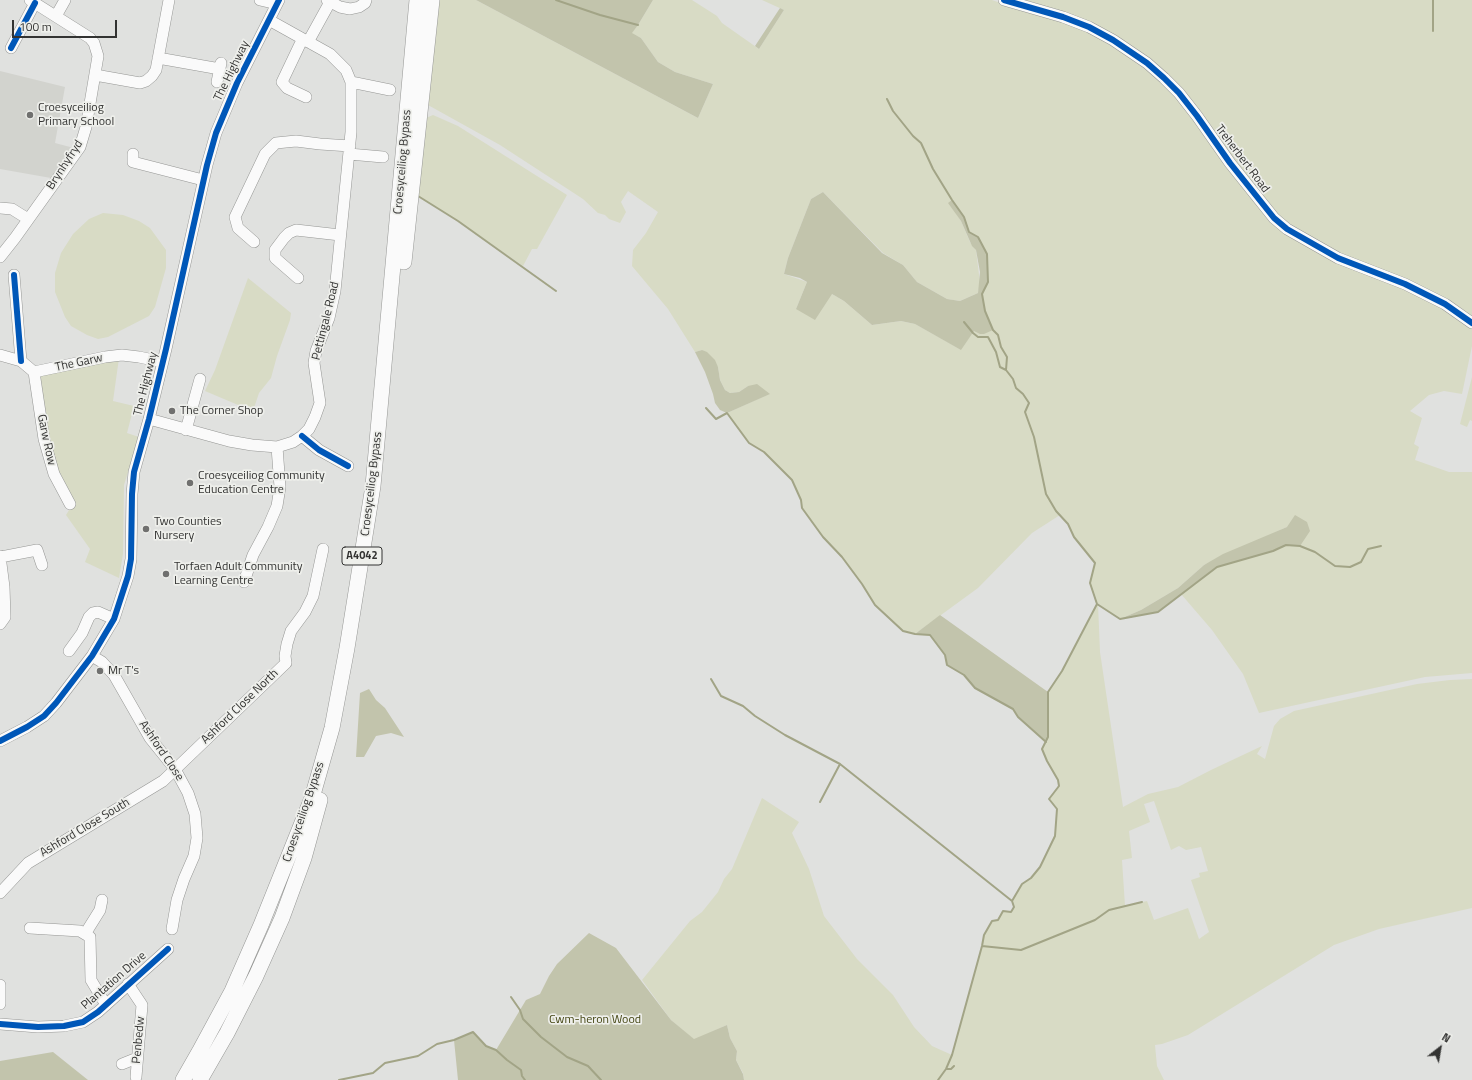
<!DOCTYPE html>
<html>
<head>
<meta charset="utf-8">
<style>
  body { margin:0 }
  #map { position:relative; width:1472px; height:1080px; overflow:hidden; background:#e0e1df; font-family:"Titillium Web",sans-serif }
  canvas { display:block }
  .north { position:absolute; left:1420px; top:1028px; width:40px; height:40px; -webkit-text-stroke:3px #eeefeb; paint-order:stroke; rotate:31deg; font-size:11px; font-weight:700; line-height:16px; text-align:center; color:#333332 }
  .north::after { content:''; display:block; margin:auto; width:14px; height:18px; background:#333332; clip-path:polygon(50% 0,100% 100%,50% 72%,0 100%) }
  .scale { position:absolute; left:12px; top:20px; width:105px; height:18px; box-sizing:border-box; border:2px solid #333332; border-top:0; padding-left:5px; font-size:12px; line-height:14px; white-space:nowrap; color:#333332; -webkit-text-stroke:3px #eeefeb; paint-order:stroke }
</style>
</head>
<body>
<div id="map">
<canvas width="1472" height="1080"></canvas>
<div class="north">N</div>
<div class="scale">100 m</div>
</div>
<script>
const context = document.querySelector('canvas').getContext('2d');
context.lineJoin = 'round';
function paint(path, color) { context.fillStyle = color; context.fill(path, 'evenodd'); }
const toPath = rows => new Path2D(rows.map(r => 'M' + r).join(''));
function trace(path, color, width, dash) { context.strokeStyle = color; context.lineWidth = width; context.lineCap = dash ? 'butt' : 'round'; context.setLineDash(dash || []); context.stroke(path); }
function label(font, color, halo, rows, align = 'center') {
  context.font = font + ' "Titillium Web",sans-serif'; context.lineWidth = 3.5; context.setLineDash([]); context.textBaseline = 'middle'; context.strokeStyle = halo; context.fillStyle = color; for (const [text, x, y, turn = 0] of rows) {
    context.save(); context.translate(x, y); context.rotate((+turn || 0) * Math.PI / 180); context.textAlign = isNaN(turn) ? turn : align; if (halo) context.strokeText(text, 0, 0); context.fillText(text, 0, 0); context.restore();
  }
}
paint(toPath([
  [0,71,65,87,55,143,74,148,51,178,0,169]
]), '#d2d3ce');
paint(toPath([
  [438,0,476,0,698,118,713,84,675,72,658,62,641,38,631,33,638,25,653,0,692,0,717,16,722,23,759,49,784,10,762,0,992,0,1009,6,1038,13,1097,35,1137,61,1165,83,1273,223,1439,304,1462,320,1472,329,1472,346,1462,394,1444,391,1429,395,1410,411,1422,418,1414,444,1419,447,1415,460,1449,472,1472,472,1472,673,1425,677,1259,713,1243,674,1212,630,1181,594,1217,567,1273,551,1286,545,1287,527,1204,565,1178,588,1141,610,1120,619,1098,604,1100,652,1123,807,1148,794,1178,787,1211,770,1262,746,1257,754,1265,759,1274,726,1280,719,1294,711,1417,684,1450,680,1472,679,1472,908,1379,929,1334,945,1188,1035,1162,1044,1155,1045,1157,1066,1164,1080,744,1080,743,1073,736,1060,737,1051,730,1038,727,1025,694,1040,671,1020,642,980,690,921,702,912,718,892,724,879,732,869,762,798,799,822,792,833,809,869,824,916,857,959,893,995,914,1027,932,1046,952,1055,982,946,984,935,992,921,998,919,1003,911,1011,912,1014,907,1012,901,1022,884,1031,878,1040,867,1055,836,1057,809,1049,799,1058,786,1058,780,1047,761,1042,749,1048,736,1048,692,1062,671,1097,604,1090,583,1095,563,1074,537,1068,524,1060,515,1032,533,978,588,915,634,903,631,875,605,862,584,842,557,823,537,802,508,801,500,792,480,764,452,749,443,727,413,769,394,748,386,739,392,730,393,725,390,720,380,718,367,702,350,695,352,668,309,632,266,633,250,646,233,658,212,628,191,621,202,626,212,620,223,609,219,605,215,598,213,583,199,500,145,428,105],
  [823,192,883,253,903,265,917,282,947,299,960,301,978,293,980,283,976,250,970,242,961,221,956,213,964,217,969,232,987,254,988,282,982,294,985,311,993,330,974,331,960,349,915,324,901,321,872,325,844,301,832,294,796,309,807,282,784,274,788,258,811,199],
  [1154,801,1171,850,1179,846,1186,850,1201,847,1208,871,1199,873,1200,877,1191,880,1209,932,1199,939,1188,908,1154,920,1147,901,1125,906,1122,860,1132,858,1129,831,1150,822,1144,804],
  [1025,0,1472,0,1472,317,1339,253,1287,225,1258,192,1178,84,1148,57,1115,36,1087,21,1055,9],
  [433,115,458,126,567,195,537,249,532,249,523,266,458,221,418,196,426,118],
  [103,213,123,215,139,221,150,228,166,250,166,268,155,307,149,316,108,337,98,339,87,335,71,326,65,317,55,292,55,273,61,253,73,234,89,219],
  [248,278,280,304,291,313,290,320,277,356,271,378,259,393,254,408,250,410,205,391,215,370],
  [119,358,113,401,134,406,127,433,139,437,124,485,123,554,119,578,85,562,90,549,66,515,74,502,50,452,40,372],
  [1472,377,1472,421,1470,420,1467,427,1460,424]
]), '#d8dbc5');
paint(toPath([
  [476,0,653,0,638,25,632,33,641,38,658,62,675,72,713,84,698,118],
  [780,8,784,10,759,49,755,46],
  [823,192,882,253,903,265,917,282,947,299,960,301,978,293,980,272,976,250,972,246,961,221,948,203,952,200,964,217,969,232,978,237,987,254,988,282,982,294,985,311,993,330,984,334,980,334,974,331,961,350,915,324,901,321,872,325,844,301,832,294,815,320,796,309,807,282,800,278,784,274,788,258,811,199],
  [702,350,707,352,715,360,718,367,720,380,725,390,730,393,739,392,748,386,757,384,770,394,727,413,720,410,715,403,713,394,705,372,695,352],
  [1295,515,1307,522,1310,531,1300,546,1286,545,1273,551,1217,567,1158,612,1120,619,1141,610,1178,588,1204,565,1223,554,1287,527],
  [940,615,1048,692,1048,737,1046,742,1018,717,1013,709,975,688,964,675,947,665,945,655,930,635,915,634],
  [369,689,376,700,385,708,404,737,391,733,376,736,364,757,356,757,360,693],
  [589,933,616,948,671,1020,694,1039,727,1025,730,1038,737,1051,736,1060,743,1074,744,1080,458,1080,454,1040,473,1032,486,1046,496,1050,526,1000,540,994,549,976,557,964],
  [53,1052,88,1080,0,1080,0,1061]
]), '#c2c4ac');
trace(toPath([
  [556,0,600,15,638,25],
  [1433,31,1433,0],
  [887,99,893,111,913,136,921,143,933,169,952,200,964,217,969,232,978,237,987,254,988,282,982,294,985,311,993,330,998,335,1001,347,1007,357,1006,370,1013,379,1016,388,1023,394,1029,403,1025,412,1034,437,1046,494,1056,511,1068,524,1074,537,1095,563,1090,583,1097,604,1062,671,1048,692,1048,737,1042,749,1047,761,1058,780,1059,786,1049,799,1057,809,1055,836,1040,867,1031,878,1022,884,1012,901,1014,907,1011,912,1003,911,998,920,992,921,984,935,982,946,952,1055,946,1069,938,1080],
  [418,196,458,221,556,291],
  [964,322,973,333,978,337,988,337,996,352,1000,367,1006,370],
  [706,408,716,419,727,413,749,443,764,452,792,480,801,500,802,508,823,537,842,557,862,584,875,605,903,631,915,634,930,635,945,655,947,665,964,675,975,688,1013,709,1018,717,1046,742],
  [1097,604,1120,619,1158,612,1217,567,1273,551,1286,545,1300,546,1315,552,1335,566,1350,567,1361,562,1368,549,1381,546],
  [711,679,721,696,743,706,755,716,785,735,840,764,1012,901],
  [820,802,840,764],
  [982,946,1021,950,1095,920,1109,910,1142,902],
  [511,997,520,1010,523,1019,541,1037,567,1057,588,1066,601,1080],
  [946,1069,951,1069,954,1066],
  [339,1080,373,1073,385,1063,418,1056,437,1044,454,1040,473,1032,486,1046,496,1050,507,1060,521,1070,522,1076,525,1080]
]), '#a2a486', 2);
const minor = toPath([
  [260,0,277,4],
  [327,0,340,7,350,9,359,7,365,3,366,0],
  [1004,0,1063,17,1089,27,1113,40,1147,63,1164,78,1179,93,1197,116,1230,163,1274,218,1287,229,1338,258,1405,284,1445,304,1472,323],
  [56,16,65,0],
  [302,40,282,82,287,88,306,97],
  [308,42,330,2],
  [11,48,35,3],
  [158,58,220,69],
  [95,75,140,83,146,81,152,76,156,70,169,0],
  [217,82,221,63],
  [351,82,390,90],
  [133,154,133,162,203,180],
  [349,154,383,157],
  [0,208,12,209,28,219],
  [254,242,238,228,235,217,265,154,276,143,296,141,320,144,350,146],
  [0,257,15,238,80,147,86,127,98,56,94,43,90,38,30,0],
  [14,275,21,361],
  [298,278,275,258,275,250,284,238,289,233,296,230,340,235],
  [0,355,21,361,34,372,105,357,122,355,139,357,163,362],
  [34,372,44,439,54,474,70,504],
  [149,419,229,441,252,445,277,447,293,442,302,436,309,429,315,417,320,403,314,363,316,351,329,318,335,291,351,132,351,82,346,70,330,54,269,20],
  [186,430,200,379],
  [302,436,319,450,348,466],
  [0,556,4,587,5,617,0,624],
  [0,557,37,550,42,565],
  [244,582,253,555,268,527,277,506,280,487,277,447],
  [69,651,82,633,89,617,93,613,98,612,114,619],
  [92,656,102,662,114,675,150,738,175,769,188,793,195,814,197,838,194,856,184,879,177,900,172,929],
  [0,741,27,727,44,716,56,703,92,656,114,619,128,576,131,559,132,494,134,472,149,419,166,349,207,165,216,133,237,83,279,0],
  [0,893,28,863,163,781,286,663,285,656,287,644,291,631,305,612,313,596,323,549],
  [30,928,80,931,90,937,91,980,106,1005],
  [85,934,100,910,102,900],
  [128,984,142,1005,136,1077],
  [0,985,0,1004],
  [0,1024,38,1027,64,1026,83,1022,98,1012,168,949],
  [122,1064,137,1058]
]);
const highway = toPath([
  [404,262,432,0],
  [183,1080,199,1052,232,991,261,925,312,798,332,728,347,648,373,486,417,0],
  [200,1080,227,1033,256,976,282,918,304,858,320,800]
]);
trace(minor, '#959694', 12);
trace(highway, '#959694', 16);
trace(minor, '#fafafa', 11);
trace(highway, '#fafafa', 15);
trace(toPath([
  [1004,0,1063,17,1089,27,1113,40,1147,63,1164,78,1179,93,1197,116,1230,163,1274,218,1287,229,1338,258,1405,284,1445,304,1472,323],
  [11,48,35,3],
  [14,275,21,361],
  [302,436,319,450,348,466],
  [0,741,27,727,44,716,56,703,92,656,114,619,128,576,131,559,132,494,134,472,149,419,166,349,207,165,216,133,237,83,279,0],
  [0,1024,38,1027,64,1026,83,1022,98,1012,168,949]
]), '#0057b8', 6);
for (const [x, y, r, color] of [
  [30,115,4,"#70706f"],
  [172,411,4,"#70706f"],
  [190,483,4,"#70706f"],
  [146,529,4,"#70706f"],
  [166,574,4,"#70706f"],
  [100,671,4,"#70706f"]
]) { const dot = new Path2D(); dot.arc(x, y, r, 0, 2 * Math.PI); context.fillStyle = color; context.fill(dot); trace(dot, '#eeefeb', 1.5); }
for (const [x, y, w] of [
  [362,556,40]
]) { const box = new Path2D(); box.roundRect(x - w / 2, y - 9, w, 18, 3); context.fillStyle = '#eeefeb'; context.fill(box); trace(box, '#333332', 1); }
label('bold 11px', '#333332', null, [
  ["A4042",362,556]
]);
label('12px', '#333332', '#eeefeb', [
  ["The Highway",232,71,-64],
  ["Treherbert Road",1242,159,53],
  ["Croesyceiliog Bypass",403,162,-85],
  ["Brynhyfryd",65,165,-57],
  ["Pettingale Road",326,321,-76],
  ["The Garw",79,363,-12],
  ["The Highway",146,384,-76],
  ["Garw Row",46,440,78],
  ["Croesyceiliog Bypass",372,484,-83],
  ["Ashford Close North",240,707,-44],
  ["Ashford Close",161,751,56],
  ["Croesyceiliog Bypass",304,812,-71],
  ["Ashford Close South",85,828,-31],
  ["Plantation Drive",114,981,-41],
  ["Penbedw",139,1040,-85]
]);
label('12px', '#333332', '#eeefeb', [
  ["Croesyceiliog",38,108],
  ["Primary School",38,122],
  ["The Corner Shop",180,411],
  ["Croesyceiliog Community",198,476],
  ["Education Centre",198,490],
  ["Two Counties",154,522],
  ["Nursery",154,536],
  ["Torfaen Adult Community",174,567],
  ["Learning Centre",174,581],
  ["Mr T's",108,671]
], 'left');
label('12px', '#444613', '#eeefeb', [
  ["Cwm-heron Wood",595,1020]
]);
</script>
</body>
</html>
